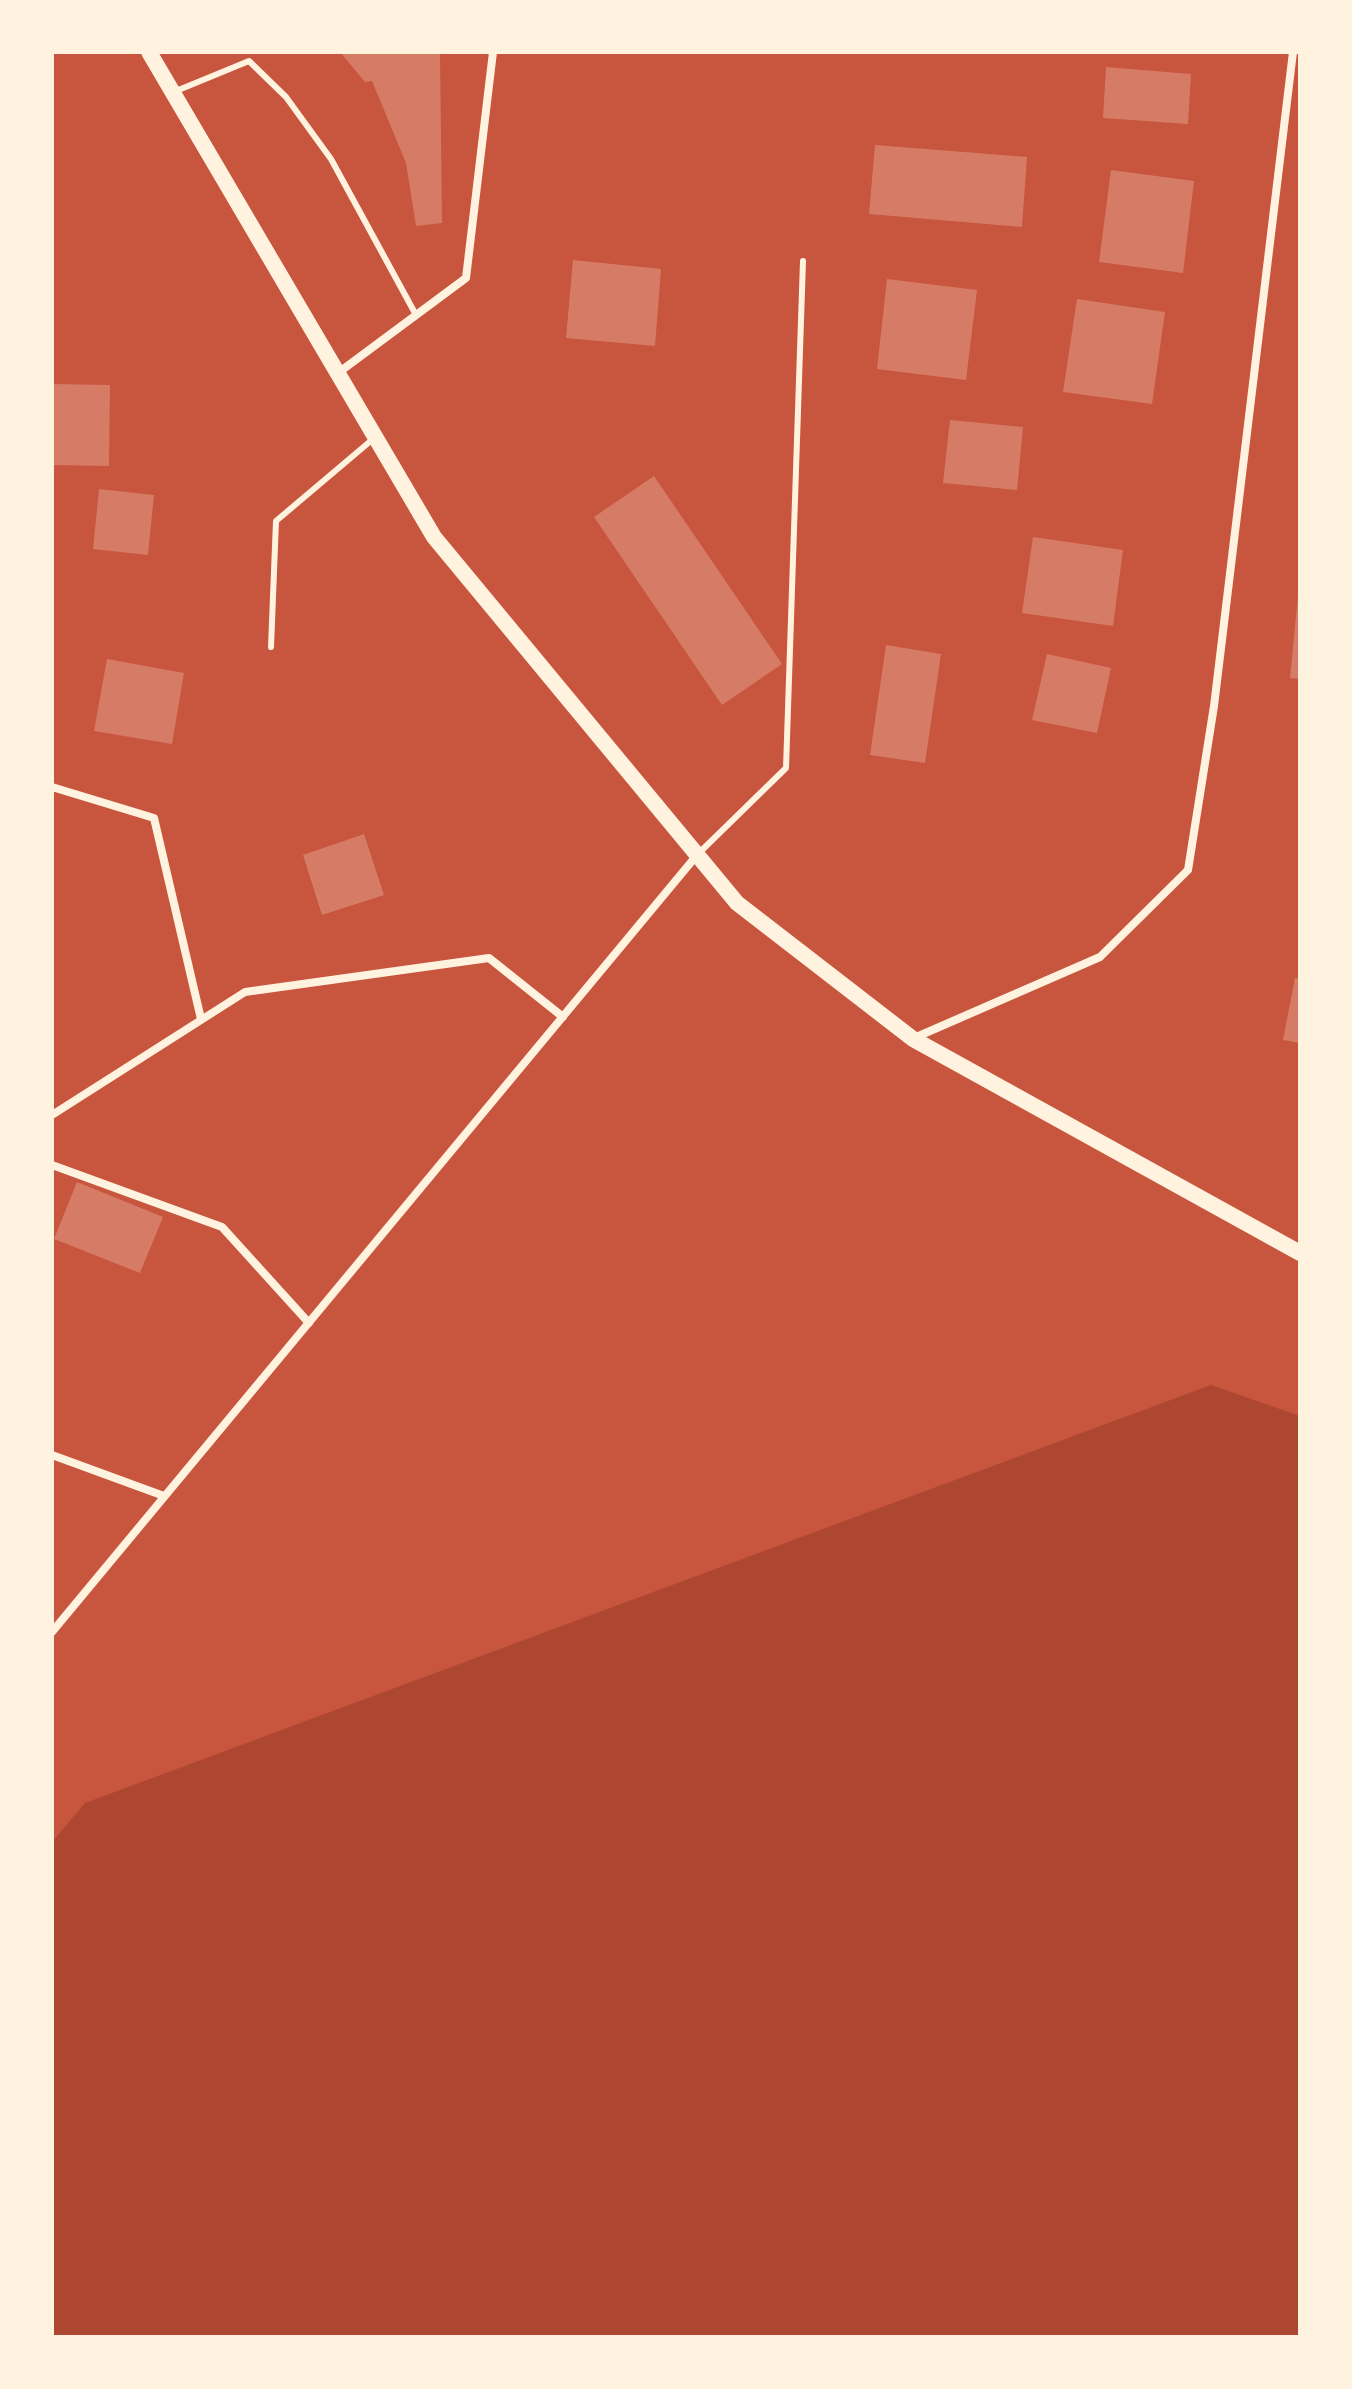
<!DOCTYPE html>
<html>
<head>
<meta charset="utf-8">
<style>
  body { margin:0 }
  #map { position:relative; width:1352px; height:2389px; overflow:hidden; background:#c8553d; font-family:Commissioner,sans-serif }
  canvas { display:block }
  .frame { position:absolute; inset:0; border:54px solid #fff3e0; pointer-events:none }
</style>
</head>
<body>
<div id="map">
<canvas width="1352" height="2389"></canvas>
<div class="frame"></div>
</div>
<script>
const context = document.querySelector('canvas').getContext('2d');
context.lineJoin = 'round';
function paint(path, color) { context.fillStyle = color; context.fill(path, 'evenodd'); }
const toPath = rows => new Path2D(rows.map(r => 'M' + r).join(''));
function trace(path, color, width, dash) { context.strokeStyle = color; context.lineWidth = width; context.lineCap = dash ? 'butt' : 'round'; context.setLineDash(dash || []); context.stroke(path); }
paint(toPath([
  [1211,1385,1300,1416,1300,2337,52,2337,52,1842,85,1803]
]), '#ae4732');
paint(toPath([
  [340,52,440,52,442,223,416,226,406,163,372,81,365,82],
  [1106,67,1191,74,1188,124,1103,118],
  [875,145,1027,157,1022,227,869,214],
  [1111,170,1194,181,1183,273,1099,262],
  [573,260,661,269,655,346,566,338],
  [887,279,977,290,966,380,877,369],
  [1077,299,1165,312,1152,404,1063,392],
  [52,384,110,385,109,466,52,465],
  [950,420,1023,427,1017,490,943,483],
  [654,476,782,664,722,705,594,517],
  [99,489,154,495,148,555,93,549],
  [1033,537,1123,550,1113,626,1022,613],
  [1298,596,1300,596,1300,679,1290,678],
  [886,645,941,654,925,763,870,755],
  [1047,654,1111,668,1097,733,1032,720],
  [107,659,184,673,172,744,94,731],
  [364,834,384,895,322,915,303,855],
  [1295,978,1300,979,1300,1043,1283,1040],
  [77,1182,163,1217,140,1273,54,1239]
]), '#d67c66');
trace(toPath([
  [176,91,249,61,286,97,331,159,416,315],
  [271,647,276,521,373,439],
  [699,853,786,768,803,261]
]), '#fff3e0', 6);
trace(toPath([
  [338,373,466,278,493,52],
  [52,787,154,818,201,1019],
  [914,1038,1100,957,1188,870,1214,706,1293,52],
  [52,1115,245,992,489,958,563,1017],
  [52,1165,222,1227,309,1323],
  [52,1455,164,1496],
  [52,1632,697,855]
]), '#fff3e0', 8);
trace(toPath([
  [149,52,434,537,737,903,913,1039,1300,1253]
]), '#fff3e0', 16);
</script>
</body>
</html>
